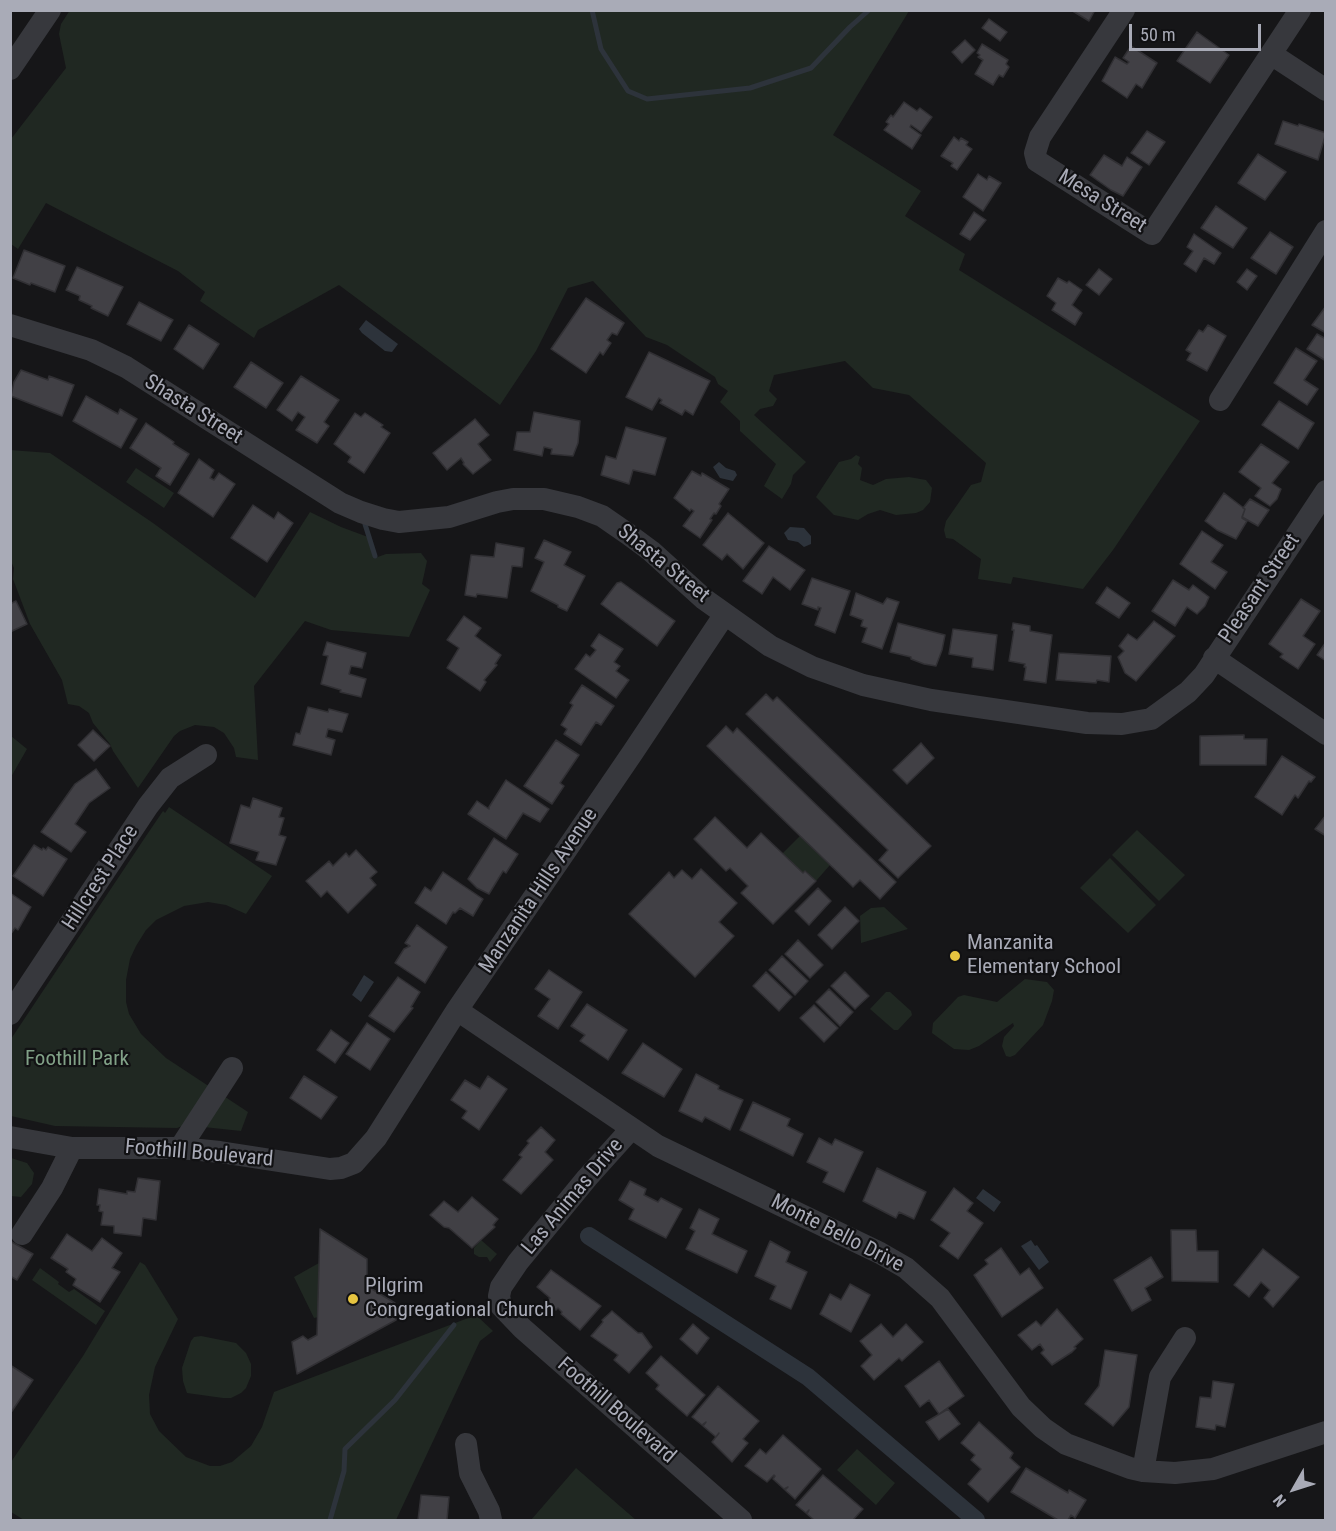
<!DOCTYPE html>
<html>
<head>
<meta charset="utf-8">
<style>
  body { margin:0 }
  #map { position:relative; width:1336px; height:1531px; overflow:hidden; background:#161618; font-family:"Roboto Condensed",sans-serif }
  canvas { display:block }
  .frame { position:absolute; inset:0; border:12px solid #a9abb7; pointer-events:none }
  .north { position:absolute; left:1264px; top:1459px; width:60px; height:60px; -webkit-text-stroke:4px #111113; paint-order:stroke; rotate:231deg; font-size:16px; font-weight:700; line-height:24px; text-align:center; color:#a9abb7 }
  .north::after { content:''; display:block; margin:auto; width:21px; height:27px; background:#a9abb7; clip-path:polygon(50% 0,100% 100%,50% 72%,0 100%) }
  .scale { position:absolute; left:1129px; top:24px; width:132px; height:27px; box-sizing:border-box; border:3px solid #a9abb7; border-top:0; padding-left:8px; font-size:18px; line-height:21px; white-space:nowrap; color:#a9abb7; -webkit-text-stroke:4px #111113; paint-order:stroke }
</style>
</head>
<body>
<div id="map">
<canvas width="1336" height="1531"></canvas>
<div class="frame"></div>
<div class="north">N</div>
<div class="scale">50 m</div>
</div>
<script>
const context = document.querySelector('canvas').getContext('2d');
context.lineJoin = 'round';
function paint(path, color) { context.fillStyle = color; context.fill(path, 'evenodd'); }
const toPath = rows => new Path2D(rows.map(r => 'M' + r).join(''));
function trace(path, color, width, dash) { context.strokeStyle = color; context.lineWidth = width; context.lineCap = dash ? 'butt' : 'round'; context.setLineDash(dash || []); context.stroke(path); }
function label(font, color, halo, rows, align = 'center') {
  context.font = font + ' "Roboto Condensed",sans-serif'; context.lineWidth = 4.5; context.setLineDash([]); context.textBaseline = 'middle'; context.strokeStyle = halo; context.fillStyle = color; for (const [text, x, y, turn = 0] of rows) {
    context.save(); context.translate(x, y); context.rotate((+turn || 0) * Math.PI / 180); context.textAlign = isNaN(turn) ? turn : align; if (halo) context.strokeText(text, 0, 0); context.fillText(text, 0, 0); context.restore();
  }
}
paint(toPath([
  [70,10,909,11,833,135,921,191,905,216,965,254,959,270,1200,421,1113,550,1083,589,1013,577,1011,584,978,579,981,559,953,539,946,538,944,530,946,521,971,485,981,482,986,463,909,395,873,388,845,361,774,375,769,391,777,399,773,406,760,409,754,415,806,462,793,475,791,484,782,499,764,486,776,464,740,431,740,421,720,402,728,391,718,384,715,377,667,345,646,337,593,281,568,288,536,351,500,405,339,285,258,330,254,338,200,301,205,292,178,271,46,203,18,249,11,244,11,139,66,68,59,34,61,24],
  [10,450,50,453,153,523,255,598,310,512,341,527,368,537,375,558,386,554,421,553,427,561,422,584,430,590,409,637,331,630,305,621,254,686,258,760,236,757,234,748,224,733,214,727,195,725,180,731,174,736,138,788,113,751,110,744,93,723,89,713,79,706,68,704,62,680,30,624,13,579,14,568,10,559],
  [856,455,860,457,858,464,862,468,860,480,873,485,886,479,909,477,926,480,932,488,930,502,923,510,916,513,896,515,880,510,868,514,858,520,834,515,816,497,839,462,851,459],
  [136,468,174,493,164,508,126,482],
  [11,736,27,749,11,777],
  [169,807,272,876,246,914,226,905,208,902,184,906,156,920,146,930,136,946,130,959,126,980,126,1002,129,1014,141,1034,166,1058,248,1112,241,1131,185,1125,177,1128,55,1126,11,1116,11,1039,144,839,163,811,165,813],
  [1137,830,1185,875,1159,901,1112,855],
  [800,836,830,865,816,881,806,871,803,873,782,854],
  [1110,858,1156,905,1128,933,1080,888],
  [884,907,908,929,861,943,860,916,871,908],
  [1025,979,1047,982,1054,990,1052,1001,1043,1025,1015,1055,1010,1057,1006,1056,1002,1046,1004,1037,1014,1026,1013,1023,979,1046,969,1050,954,1049,932,1033,933,1023,958,997,964,995,997,1002],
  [886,992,890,992,911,1011,912,1015,898,1030,894,1030,870,1009],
  [11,1158,27,1163,34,1173,32,1184,21,1197,11,1196],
  [481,1240,497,1254,490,1262,487,1257,479,1257,474,1254,474,1248],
  [140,1262,145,1265,178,1319,155,1367,149,1395,150,1414,159,1431,186,1457,210,1466,220,1466,232,1462,251,1446,262,1427,274,1392,476,1315,493,1331,480,1341,396,1520,24,1520,11,1512,11,1462,83,1356],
  [319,1263,318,1317,314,1318,294,1277],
  [40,1268,59,1282,58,1284,69,1292,74,1289,105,1311,96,1325,32,1280],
  [201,1336,236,1343,246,1353,251,1364,251,1376,246,1388,241,1393,231,1398,223,1398,187,1393,183,1381,182,1368,191,1341,194,1337],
  [857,1449,895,1483,876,1505,837,1470],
  [576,1468,636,1520,531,1520]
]), '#202822');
paint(toPath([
  [366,320,398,344,392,352,385,351,362,333,359,329],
  [719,462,726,468,735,471,737,475,733,481,720,478,713,467],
  [790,527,804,528,811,536,811,544,804,547,798,542,788,540,784,533],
  [364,975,374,982,361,1002,352,995],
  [983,1189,1001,1202,994,1212,976,1198],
  [1031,1240,1035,1246,1037,1245,1049,1262,1039,1270,1021,1246]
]), '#2d333b');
trace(toPath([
  [592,10,601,49,628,91,647,99,750,88,811,68,850,27,869,10],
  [364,521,375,556],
  [330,1520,344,1471,345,1449,395,1400,454,1325]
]), '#2d333b', 5);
trace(toPath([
  [589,1236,808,1377,976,1520]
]), '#2d333b', 18);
const building = toPath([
  [1071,10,1095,10,1089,21,1071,10],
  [989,19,1007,32,1000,41,982,28,989,19],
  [1197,32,1229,55,1210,83,1177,61,1197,32],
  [965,40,975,50,962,63,952,52,965,40],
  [982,44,1008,60,1006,64,1009,67,1003,77,999,75,993,85,975,74,983,60,978,57,980,55,977,53,982,44],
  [1131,46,1157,63,1142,88,1136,84,1127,98,1102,81,1115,57,1127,64,1129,62,1123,58,1131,46],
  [904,102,917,111,920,108,932,117,921,132,911,125,910,127,921,135,912,149,884,130,889,124,886,122,891,115,893,117,904,102],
  [1283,121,1298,126,1299,124,1326,133,1318,160,1275,144,1283,121],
  [1147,131,1165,142,1149,165,1131,153,1147,131],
  [954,137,959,141,961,138,968,142,966,145,972,149,957,170,951,166,953,163,941,156,954,137],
  [1258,154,1286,172,1265,200,1238,183,1258,154],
  [1104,155,1122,166,1127,157,1142,167,1123,196,1111,190,1090,175,1104,155],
  [978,174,987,180,989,176,1001,183,983,211,963,197,978,174],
  [1216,206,1247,228,1233,248,1201,228,1216,206],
  [974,212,986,220,970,240,960,234,974,212],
  [1270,232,1293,247,1276,274,1251,258,1270,232],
  [1194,234,1221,253,1214,264,1204,258,1196,272,1184,264,1193,251,1187,247,1194,234],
  [24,250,65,266,55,292,31,283,30,285,13,278,24,250],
  [77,267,123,287,108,316,91,308,92,306,79,300,80,296,66,290,77,267],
  [1099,269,1112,279,1099,295,1086,285,1099,269],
  [1247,269,1257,276,1247,290,1237,282,1247,269],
  [1058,278,1067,283,1069,281,1082,290,1072,305,1082,313,1075,325,1052,310,1056,303,1047,296,1058,278],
  [586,298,624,323,617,335,612,333,607,340,611,343,603,355,600,352,586,373,551,349,586,298],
  [139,302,173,320,161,341,127,324,139,302],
  [1326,306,1326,333,1312,325,1326,306],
  [189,325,219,344,203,369,174,349,189,325],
  [1208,325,1226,336,1207,371,1187,360,1191,353,1186,350,1199,330,1203,332,1208,325],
  [1317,334,1326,339,1326,361,1307,349,1317,334],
  [1296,348,1317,361,1304,380,1318,389,1307,405,1274,383,1296,348],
  [649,352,710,381,693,415,685,410,682,415,660,403,662,400,659,398,652,410,626,397,649,352],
  [251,362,283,383,266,408,234,387,251,362],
  [21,370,48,380,49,376,74,385,62,416,11,396,14,382,21,370],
  [301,376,339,400,324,422,329,426,317,443,296,430,305,417,298,412,292,421,277,410,301,376],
  [86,396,118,414,120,409,137,419,121,448,73,421,86,396],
  [1279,401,1314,423,1298,449,1262,425,1279,401],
  [534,412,580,421,578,443,573,456,551,454,552,449,544,447,542,456,514,450,517,432,530,432,534,412],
  [355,413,361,417,365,413,383,425,381,427,390,433,364,473,348,462,351,457,334,444,355,413],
  [475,419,489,435,478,444,491,460,473,474,463,464,464,463,461,458,447,470,433,453,475,419],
  [146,423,174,442,173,444,189,454,170,485,156,476,161,468,130,448,146,423],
  [626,427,666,438,655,475,633,470,629,484,601,475,606,456,616,459,626,427],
  [1261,444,1289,462,1272,483,1281,489,1277,499,1270,506,1255,496,1261,488,1239,472,1261,444],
  [199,459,214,470,210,478,214,480,219,473,235,484,213,517,178,493,199,459],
  [692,471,701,476,702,473,729,489,719,504,721,506,716,514,714,513,710,519,712,520,700,538,683,526,694,511,691,509,690,511,674,498,692,471],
  [1224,493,1245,509,1242,518,1247,521,1236,539,1217,530,1205,521,1224,493],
  [1250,499,1269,510,1258,526,1242,517,1245,509,1243,508,1250,499],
  [253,505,274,519,278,512,293,523,267,562,231,538,253,505],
  [728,513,764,543,743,569,727,554,722,560,703,545,728,513],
  [1202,531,1223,545,1211,562,1227,572,1215,589,1180,564,1202,531],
  [544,540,571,552,564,565,585,576,567,611,558,607,558,605,531,591,544,562,535,558,544,540],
  [496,543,524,548,522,567,512,566,507,598,477,594,476,597,465,595,471,555,494,557,496,543],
  [769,546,805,570,790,590,773,577,762,594,743,581,769,546],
  [812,578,850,591,835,633,815,625,821,608,818,607,818,610,802,604,812,578],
  [1173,580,1189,590,1193,585,1209,597,1205,606,1197,614,1187,607,1175,626,1152,611,1173,580],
  [621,582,675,621,657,646,601,604,617,583,621,582],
  [1107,587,1130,603,1119,618,1096,603,1107,587],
  [856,593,883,604,887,598,899,602,882,649,862,642,867,628,861,626,863,620,850,615,856,593],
  [1301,599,1320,611,1303,636,1315,644,1298,669,1280,657,1283,654,1269,644,1301,599],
  [16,601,27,624,10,632,10,604,16,601],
  [464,616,481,628,475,636,501,655,495,664,497,665,484,680,486,682,480,691,447,668,459,648,447,640,464,616],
  [1154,621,1175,636,1136,681,1125,673,1118,657,1124,651,1119,646,1128,634,1137,640,1154,621],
  [898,623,945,635,942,650,936,666,924,664,911,659,911,657,890,652,898,623],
  [1013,623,1030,626,1030,631,1052,635,1046,683,1024,680,1026,667,1024,667,1025,664,1009,661,1014,630,1012,630,1013,623],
  [953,629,997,635,993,670,972,667,973,658,949,654,953,629],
  [599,634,623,649,614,662,620,666,616,671,629,680,616,698,575,669,586,654,590,657,596,650,591,646,599,634],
  [327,642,366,653,362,668,351,666,349,674,366,679,361,697,340,692,341,690,321,684,328,656,323,655,327,642],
  [1326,642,1326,661,1317,655,1326,642],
  [1059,653,1111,656,1109,682,1097,680,1096,683,1056,680,1059,653],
  [582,685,614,706,601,725,596,722,581,745,564,734,567,729,561,725,573,705,570,703,582,685],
  [766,694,773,701,777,697,931,846,898,878,879,860,888,850,746,714,766,694],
  [308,707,328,712,329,709,348,714,342,732,328,729,326,737,335,740,331,755,293,745,296,733,300,734,308,707],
  [726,726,733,733,737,728,896,882,880,899,860,880,853,887,707,746,726,726],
  [93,730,110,746,94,761,78,745,93,730],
  [1244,735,1244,739,1267,739,1266,765,1200,765,1200,736,1244,735],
  [556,740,579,755,560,783,564,786,552,804,524,786,556,740],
  [921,743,934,758,907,784,893,770,921,743],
  [1282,756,1315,777,1311,782,1309,781,1298,798,1295,795,1282,815,1255,797,1282,756],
  [96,769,110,788,89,803,75,824,86,832,71,852,41,832,75,784,96,769],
  [506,780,549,809,540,822,523,813,506,839,468,814,477,801,489,809,489,807,506,780],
  [253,798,282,808,279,817,284,818,279,835,286,837,276,865,256,860,259,852,230,843,241,805,250,808,253,798],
  [1326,815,1326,836,1315,829,1326,815],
  [715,817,747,848,761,833,803,873,805,871,816,881,773,924,741,893,748,886,730,868,726,871,694,839,715,817],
  [494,838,518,854,506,873,503,871,489,894,477,888,468,879,494,838],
  [34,845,42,850,43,848,46,850,48,847,67,859,43,896,13,876,34,845],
  [356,850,377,872,370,878,376,885,348,913,327,891,321,897,306,881,329,861,333,866,346,853,349,857,356,850],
  [701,869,737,903,719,922,734,936,695,977,629,914,669,872,674,878,682,870,692,879,701,869],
  [443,872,483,899,473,916,460,908,455,913,453,912,446,924,415,903,425,887,431,891,443,872],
  [818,888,831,901,809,925,795,911,818,888],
  [10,893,31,907,18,930,15,928,10,935,10,893],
  [845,907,859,921,832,949,818,935,845,907],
  [417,925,447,947,425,983,395,963,404,949,410,946,405,943,417,925],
  [798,940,823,965,810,978,785,954,798,940],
  [782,956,808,981,795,995,769,970,782,956],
  [549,970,582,992,558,1029,538,1016,550,999,535,989,549,970],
  [766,972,792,997,779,1011,753,986,766,972],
  [845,972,869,996,855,1009,831,986,845,972],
  [398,977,420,992,411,1007,413,1008,394,1032,369,1016,398,977],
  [829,989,853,1012,840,1026,816,1002,829,989],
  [587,1004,627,1030,608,1060,580,1041,585,1035,571,1026,587,1004],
  [814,1005,838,1028,824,1042,800,1018,814,1005],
  [367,1023,390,1039,370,1070,346,1054,367,1023],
  [331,1030,349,1043,335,1063,317,1050,331,1030],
  [643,1043,682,1069,664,1097,622,1073,643,1043],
  [696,1074,719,1086,718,1089,743,1100,730,1130,705,1117,702,1122,679,1111,696,1074],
  [304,1076,337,1097,321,1119,290,1098,304,1076],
  [488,1076,507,1089,479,1130,462,1118,467,1111,451,1100,465,1080,480,1089,488,1076],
  [753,1102,790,1119,787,1126,803,1134,793,1156,740,1130,753,1102],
  [541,1127,555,1140,545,1152,553,1160,521,1194,503,1180,522,1157,519,1155,529,1143,527,1141,541,1127],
  [819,1138,832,1145,835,1139,863,1152,844,1192,823,1182,828,1172,807,1162,819,1138],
  [877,1168,926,1192,914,1219,899,1212,896,1218,863,1201,877,1168],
  [138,1178,160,1181,156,1220,143,1218,141,1236,114,1233,114,1226,101,1225,103,1212,99,1211,100,1205,97,1205,99,1189,127,1194,127,1191,135,1192,138,1178],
  [630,1181,646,1189,644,1195,658,1202,661,1198,682,1209,666,1238,629,1219,634,1209,619,1200,630,1181],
  [954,1188,973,1203,967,1211,983,1223,958,1259,940,1246,950,1233,931,1220,954,1188],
  [472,1197,498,1219,493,1225,495,1227,472,1248,449,1228,444,1227,430,1215,444,1201,458,1212,472,1197],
  [699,1209,719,1219,712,1234,747,1251,737,1273,686,1249,695,1231,690,1228,699,1209],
  [320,1229,367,1259,367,1286,395,1303,396,1320,297,1374,292,1342,303,1336,308,1340,317,1335,320,1229],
  [1171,1230,1196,1230,1197,1251,1218,1251,1218,1282,1172,1281,1171,1230],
  [67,1234,92,1251,102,1238,122,1253,112,1268,120,1272,100,1302,73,1285,76,1279,66,1272,68,1269,51,1258,67,1234],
  [10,1241,33,1254,17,1280,10,1276,10,1241],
  [770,1241,790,1252,786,1262,807,1272,791,1309,770,1299,776,1286,755,1276,770,1241],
  [1001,1248,1020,1275,1029,1268,1043,1288,1002,1317,974,1275,988,1264,985,1260,1001,1248],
  [1263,1249,1299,1277,1273,1307,1264,1298,1270,1290,1261,1282,1249,1297,1234,1285,1263,1249],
  [1151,1257,1163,1277,1145,1288,1151,1300,1132,1311,1114,1280,1151,1257],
  [551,1270,601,1306,580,1330,561,1314,562,1312,558,1308,556,1310,547,1301,550,1298,537,1287,551,1270],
  [850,1284,870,1295,851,1332,820,1314,830,1294,841,1300,850,1284],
  [1057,1309,1083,1339,1074,1347,1076,1348,1072,1352,1052,1365,1041,1353,1044,1350,1040,1344,1032,1350,1018,1335,1036,1321,1041,1326,1057,1309],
  [612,1311,638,1333,642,1333,652,1347,629,1373,614,1360,618,1355,591,1336,603,1322,602,1320,612,1311],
  [693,1324,709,1338,697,1354,680,1339,693,1324],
  [881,1324,893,1337,906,1324,923,1342,902,1361,899,1358,874,1380,861,1366,872,1355,860,1341,881,1324],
  [1105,1350,1137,1355,1129,1407,1113,1426,1085,1404,1099,1386,1105,1350],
  [661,1356,705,1395,687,1416,656,1389,659,1385,646,1373,661,1356],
  [939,1361,964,1396,939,1414,929,1400,920,1407,905,1386,939,1361],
  [10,1365,33,1380,10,1414,10,1365],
  [1213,1381,1234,1384,1225,1427,1216,1425,1215,1430,1196,1427,1200,1397,1211,1398,1213,1381],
  [718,1386,759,1421,743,1439,748,1443,732,1462,712,1442,719,1433,716,1437,703,1426,706,1422,702,1425,692,1417,718,1386],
  [948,1409,960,1424,939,1440,926,1422,948,1409],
  [979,1422,1013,1453,1010,1458,1020,1467,988,1502,968,1484,981,1469,971,1460,975,1455,961,1443,979,1422],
  [783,1435,821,1469,795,1499,785,1490,788,1487,784,1489,773,1479,775,1476,774,1475,767,1482,745,1466,760,1449,766,1454,783,1435],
  [1026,1468,1068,1493,1069,1490,1086,1500,1075,1518,1071,1515,1068,1520,1058,1520,1011,1492,1026,1468],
  [823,1475,863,1509,853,1520,814,1520,807,1514,809,1510,806,1513,796,1505,823,1475],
  [421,1495,449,1497,447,1520,451,1520,418,1520,421,1495]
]);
paint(building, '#414045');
trace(building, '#313034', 1.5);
trace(toPath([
  [1124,10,1040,137,1035,153,1037,161,1152,234,1300,10],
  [1271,54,1326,90],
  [10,69,50,10],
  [10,325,91,350,126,367,340,503,361,512,383,519,399,522,449,517,497,502,513,499,544,499,578,507,602,516,628,534,651,551,704,599,770,646,812,667,863,685,931,700,1087,723,1122,724,1151,719,1188,692,1204,675,1326,491],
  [1220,400,1326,231],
  [1214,658,1326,734],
  [457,1010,658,1146,880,1253,906,1268,940,1298,1021,1407,1043,1428,1066,1444,1130,1468,1143,1471,1175,1473,1213,1469,1326,1432],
  [10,1014,148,806,170,778,206,755],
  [631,1129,587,1178,518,1262,501,1287,499,1296,501,1306,522,1328,741,1520],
  [10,1137,72,1148,180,1148,220,1152,330,1169,341,1168,354,1163,376,1138,457,1010,633,752,725,614],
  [180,1148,232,1068],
  [22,1234,52,1188,72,1148],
  [466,1444,470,1473,489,1511,491,1520],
  [1143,1471,1160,1377,1185,1338]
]), '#37383d', 22);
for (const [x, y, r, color] of [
  [955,956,6,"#e6c440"],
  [353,1299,6,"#e6c440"]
]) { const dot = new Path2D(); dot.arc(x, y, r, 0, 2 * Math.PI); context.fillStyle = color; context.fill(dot); trace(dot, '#111113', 2); }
label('21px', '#a9abb7', '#111113', [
  ["Mesa Street",1102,202,32],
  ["Shasta Street",193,410,32],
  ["Shasta Street",663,564,39],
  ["Pleasant Street",1260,589,-56],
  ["Hillcrest Place",101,878,-57],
  ["Manzanita Hills Avenue",539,891,-56],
  ["Foothill Boulevard",199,1154,5],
  ["Las Animas Drive",573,1197,-50],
  ["Monte Bello Drive",837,1234,27],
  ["Foothill Boulevard",616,1411,41]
]);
label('21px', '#a9abb7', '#111113', [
  ["Manzanita",967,944],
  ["Elementary School",967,968],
  ["Pilgrim",365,1287],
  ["Congregational Church",365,1311]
], 'left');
label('21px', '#81a187', '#111113', [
  ["Foothill Park",77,1060]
]);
</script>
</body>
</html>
